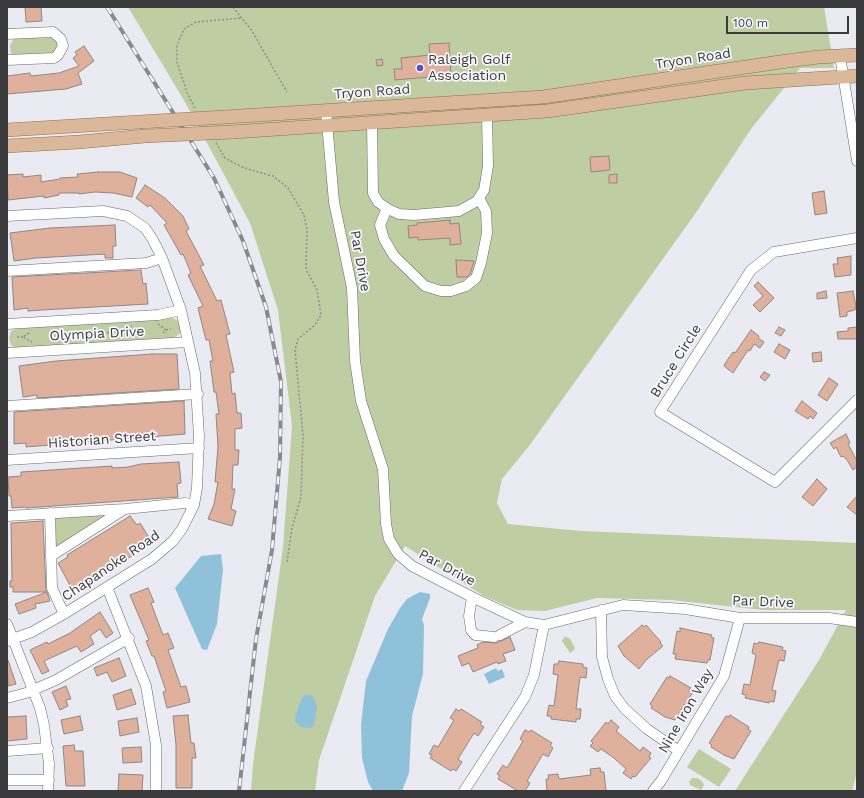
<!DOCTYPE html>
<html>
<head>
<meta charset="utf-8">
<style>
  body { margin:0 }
  #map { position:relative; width:864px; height:798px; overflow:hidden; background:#eaeaf2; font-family:"Work Sans",sans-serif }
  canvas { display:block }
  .frame { position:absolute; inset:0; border:8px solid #3b3b3e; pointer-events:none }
  .scale { position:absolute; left:726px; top:16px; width:123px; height:18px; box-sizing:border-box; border:2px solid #3b3b3e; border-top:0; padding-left:5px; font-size:12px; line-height:14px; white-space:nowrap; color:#3b3b3e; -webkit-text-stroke:3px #f8f7fe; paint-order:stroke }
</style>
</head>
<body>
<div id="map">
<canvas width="864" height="798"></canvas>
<div class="frame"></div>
<div class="scale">100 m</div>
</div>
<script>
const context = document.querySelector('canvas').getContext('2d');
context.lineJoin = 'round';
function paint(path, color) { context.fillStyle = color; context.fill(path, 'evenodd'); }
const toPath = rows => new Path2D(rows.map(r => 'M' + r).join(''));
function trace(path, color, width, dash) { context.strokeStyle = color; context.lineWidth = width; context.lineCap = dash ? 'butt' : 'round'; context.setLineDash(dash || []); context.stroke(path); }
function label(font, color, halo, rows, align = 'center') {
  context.font = font + ' "Work Sans",sans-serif'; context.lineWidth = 3.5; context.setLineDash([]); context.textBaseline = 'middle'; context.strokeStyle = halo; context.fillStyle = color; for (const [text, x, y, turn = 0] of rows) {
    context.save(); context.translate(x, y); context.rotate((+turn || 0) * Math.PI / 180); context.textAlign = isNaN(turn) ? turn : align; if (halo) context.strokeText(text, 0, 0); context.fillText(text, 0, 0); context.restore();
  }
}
paint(toPath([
  [128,7,824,7,834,68,800,68,751,129,695,214,529,446,502,479,497,503,508,524,581,531,857,543,857,772,852,791,735,791,819,660,846,610,763,610,671,600,597,598,545,611,517,610,484,596,405,546,375,596,319,760,315,791,251,791,253,764,283,547,292,426,278,310,250,223,185,102],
  [49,35,56,39,58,47,55,53,16,57,11,54,10,45,14,39],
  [171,317,178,321,180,328,180,333,172,340,17,349,11,345,9,338,11,331,18,327],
  [103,513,105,515,55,548,54,519,56,516],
  [565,636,570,639,574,646,575,649,570,653,562,641],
  [699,749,731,769,719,787,687,767],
  [692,778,697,778,702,781,704,785,701,790,690,785,689,782]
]), '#bfcda2');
paint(toPath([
  [221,554,223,570,217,624,207,650,202,649,175,588,201,556],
  [420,592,430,594,430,598,422,619,424,625,423,674,412,716,409,773,402,791,373,791,368,782,362,758,361,724,366,681,388,629,400,608,407,599],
  [496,668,498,671,502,669,505,677,489,684,484,674],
  [304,695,311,695,314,698,317,707,314,725,311,728,301,727,295,721,298,707]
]), '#90c1da');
const building = toPath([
  [25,7,41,7,42,21,26,22,25,7],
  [449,43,451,75,395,80,394,69,402,69,401,58,430,55,429,44,449,43],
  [84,46,94,61,78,73,82,84,66,89,7,94,7,76,30,73,31,76,59,73,79,66,73,58,77,55,75,52,84,46],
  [382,59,383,65,377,66,376,60,382,59],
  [609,156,610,170,591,172,590,157,609,156],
  [98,172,120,172,137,178,132,197,113,193,95,192,79,194,79,193,59,193,59,195,44,198,44,196,8,200,7,175,23,174,23,177,41,175,41,182,60,179,60,178,78,177,77,174,98,172],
  [617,174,617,183,609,183,609,175,617,174],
  [145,185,165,198,183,216,189,229,186,231,204,265,200,266,217,301,221,300,230,334,226,335,234,372,230,373,232,394,235,393,237,413,241,413,242,428,235,429,235,450,239,450,238,465,233,465,232,489,235,489,231,509,236,511,232,526,208,519,214,504,218,482,215,482,218,447,216,414,219,414,216,392,214,392,210,361,213,361,209,340,206,340,198,308,203,306,188,275,191,273,183,254,181,255,164,225,167,223,150,205,148,207,136,198,145,185],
  [824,191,827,213,815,215,812,193,824,191],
  [450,220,450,224,459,223,461,244,450,245,450,238,418,240,418,237,409,238,408,226,417,225,417,223,450,220],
  [115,225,116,246,113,246,113,258,105,258,105,254,36,258,14,261,10,233,50,228,115,225],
  [851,256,851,275,835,277,833,264,838,264,837,258,851,256],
  [456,260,474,261,470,274,467,277,457,277,456,260],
  [141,270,143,284,146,283,148,304,42,310,28,311,28,308,14,310,12,277,141,270],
  [758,282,774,298,760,312,753,305,763,296,754,286,758,282],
  [826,291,827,298,817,299,817,293,826,291],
  [853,291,856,306,855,310,847,312,847,316,840,317,837,293,853,291],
  [779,327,785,330,781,336,775,333,779,327],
  [857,327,857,339,838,339,837,332,848,331,848,328,857,327],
  [751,330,759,336,758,338,764,342,760,348,754,344,750,351,748,350,733,373,724,366,726,362,733,352,735,353,751,330],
  [779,344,790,350,785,359,774,352,779,344],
  [821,352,822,361,813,362,812,353,821,352],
  [152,354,177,354,179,389,37,398,37,395,23,397,19,366,56,361,152,354],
  [764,372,770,375,765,381,760,377,764,372],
  [829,378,838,384,827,401,818,395,829,378],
  [184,401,185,434,26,447,26,443,14,444,14,412,184,401],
  [802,401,817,413,813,419,810,416,808,419,795,411,802,401],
  [846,434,850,443,848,444,857,461,857,467,853,470,847,460,843,456,841,457,836,447,834,449,830,443,846,434],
  [179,462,181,483,177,484,178,497,26,508,26,507,12,508,11,496,9,496,8,477,21,476,21,472,112,466,112,468,128,467,141,464,179,462],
  [817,479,827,489,813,506,802,497,817,479],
  [857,496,857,515,847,507,857,496],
  [130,516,137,525,140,523,152,542,120,564,73,591,58,563,68,557,67,555,130,516],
  [43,521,46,592,13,592,13,587,10,587,10,581,12,581,11,523,43,521],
  [148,588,154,602,151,603,163,635,168,633,174,648,168,650,181,687,186,686,190,702,167,708,163,692,166,691,154,656,152,656,146,641,149,640,130,595,148,588],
  [47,592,50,601,35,604,36,608,19,614,15,604,47,592],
  [100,612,113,633,106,638,100,629,90,636,94,644,81,652,77,646,44,661,49,671,42,674,30,650,47,642,48,644,70,633,100,612],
  [642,625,644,627,646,625,661,642,660,643,663,646,646,660,639,669,624,656,618,646,642,625],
  [680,628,712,635,711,637,714,638,710,660,708,660,707,663,675,659,676,654,673,654,677,631,680,632,680,628],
  [510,637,515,650,503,654,506,661,498,664,497,662,473,672,469,663,462,666,458,656,478,648,477,645,483,642,496,643,510,637],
  [759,642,783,647,782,650,786,651,784,661,779,660,772,690,776,691,774,702,770,701,769,703,745,698,746,695,742,694,744,684,750,685,756,655,752,653,754,643,758,644,759,642],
  [119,658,126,676,112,682,107,672,97,676,94,668,119,658],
  [7,660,8,660,16,684,8,686,7,660],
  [559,661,583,664,583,667,587,668,586,678,580,677,576,709,581,709,580,719,576,719,576,722,551,719,551,716,547,716,549,705,554,706,558,675,553,674,554,664,558,664,559,661],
  [670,676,691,688,689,690,693,692,675,720,665,717,651,708,652,706,650,704,667,677,669,678,670,676],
  [66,686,71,699,66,700,68,706,60,710,52,692,66,686],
  [131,689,136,704,117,710,113,695,131,689],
  [456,709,459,711,461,709,482,722,480,724,484,727,478,736,474,733,458,759,462,762,456,771,453,769,451,771,430,758,432,755,429,754,434,745,438,747,454,720,450,718,456,709],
  [188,715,191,743,194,743,196,758,192,758,192,788,176,788,176,745,173,716,188,715],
  [730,715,749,727,748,729,751,731,734,759,724,755,711,747,712,745,709,743,726,716,729,717,730,715],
  [26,716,27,739,7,741,7,717,26,716],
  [80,716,83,730,64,734,61,720,80,716],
  [137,718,139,732,120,736,118,721,137,718],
  [611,720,619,727,616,731,640,751,643,747,651,753,649,757,651,758,635,777,633,776,631,779,623,773,626,769,614,758,601,749,598,752,590,746,593,743,591,741,606,722,608,724,611,720],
  [525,730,529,732,531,730,552,743,550,746,553,748,548,757,543,754,527,781,530,783,525,791,518,791,498,779,500,776,497,774,503,765,507,768,523,741,520,739,525,730],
  [74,745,75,751,83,751,85,786,66,786,63,746,74,745],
  [141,747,142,762,123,763,122,748,141,747],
  [600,768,601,772,604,772,606,791,547,791,546,779,549,779,548,775,558,774,559,779,591,775,590,769,600,768],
  [119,774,143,775,142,791,118,791,119,774]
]);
paint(building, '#dfb09b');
trace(building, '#908884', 1);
const minor = toPath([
  [7,34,53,32,61,39,63,46,58,55,54,58,7,60],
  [840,56,857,161],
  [326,111,334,202,352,288,355,361,361,401,383,469,386,524,389,539,398,554,412,566,472,597,525,622,544,625,623,605,685,609,740,618,829,618,857,622],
  [372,123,373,193,378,202,388,209,399,214,414,215,459,211,477,201,484,190,488,166,487,115],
  [387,208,380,225,384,239,394,256,425,286,441,291,451,291,466,286,476,278,481,263,487,233,486,211,479,198],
  [7,216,103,211,127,216,145,228,153,240,162,258,181,310,195,373,199,436,197,488,194,505,182,529,173,541,152,559,64,614,32,632,7,641],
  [857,238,774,252,751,270,660,412,775,482,857,400],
  [7,271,146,263,162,258],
  [7,324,158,315,181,310],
  [7,353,188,342],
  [7,406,198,394],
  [7,460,199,448],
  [50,513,52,588,64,614],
  [7,516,125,509,185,503,194,505],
  [51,556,123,510],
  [107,587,146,686,156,745,156,791],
  [472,597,469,616,471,630,475,635,494,637],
  [601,610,602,657,608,679,615,696,625,709,647,729,679,751],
  [7,624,40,708,44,725,49,764,48,791],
  [500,635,525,622],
  [7,698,26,693,56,680,129,638],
  [7,751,48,748],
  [7,780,49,780],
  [464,791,525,697,534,675,544,625],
  [653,791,661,781,724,676,740,618]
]);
const major = toPath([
  [225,117,543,97,780,62,818,57,857,55],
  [7,130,139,122],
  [232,132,547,111,745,83,857,76],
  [7,146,79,142,145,136]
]);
trace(minor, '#696870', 11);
trace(major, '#936e4e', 14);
trace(toPath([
  [233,7,252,31,287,92],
  [195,108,188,95,177,62,177,45,184,29,196,22,242,18],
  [216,143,225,158,244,168,273,176,288,188,304,215,307,229,306,269,317,290,321,315,315,325,298,339,295,350,303,435,301,497,292,528,287,562],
  [158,324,166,330,162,334],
  [166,330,171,329],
  [56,331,65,335],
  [125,332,132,326],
  [29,333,23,337,32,342],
  [99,333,125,332,132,336],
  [17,337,23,337],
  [95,339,99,332,93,329,91,335,95,338],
  [54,341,65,335,90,334]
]), '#8e8e94', 1.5, [2, 2]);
trace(minor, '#fff', 10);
trace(major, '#dbb89a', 13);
const rail = toPath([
  [107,7,214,178,243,241,266,307,281,382,280,457,272,550,256,639,239,791]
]);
trace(rail, '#89898e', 4);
trace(rail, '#f8f7fe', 2.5, [8]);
const majorBridge = toPath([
  [139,122,225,117],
  [145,136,232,132]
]);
trace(majorBridge, '#936e4e', 14, []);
trace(majorBridge, '#dbb89a', 13);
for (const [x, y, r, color] of [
  [420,68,4,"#5d4fc7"]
]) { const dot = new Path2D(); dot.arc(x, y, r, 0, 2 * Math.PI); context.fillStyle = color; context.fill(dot); trace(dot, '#f8f7fe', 1.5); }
label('14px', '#3b3b3e', '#f8f7fe', [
  ["Tryon Road",693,59,-9],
  ["Tryon Road",372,92,-4],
  ["Par Drive",360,261,80],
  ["Olympia Drive",97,334,-3],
  ["Bruce Circle",676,361,-58],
  ["Historian Street",102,440,-4],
  ["Chapanoke Road",111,566,-34],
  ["Par Drive",447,568,28],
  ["Par Drive",763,602,2],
  ["Nine Iron Way",686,711,-60]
]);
label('14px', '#3b3b3e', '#f8f7fe', [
  ["Raleigh Golf",428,60],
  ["Association",428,76]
], 'left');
</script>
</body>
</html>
